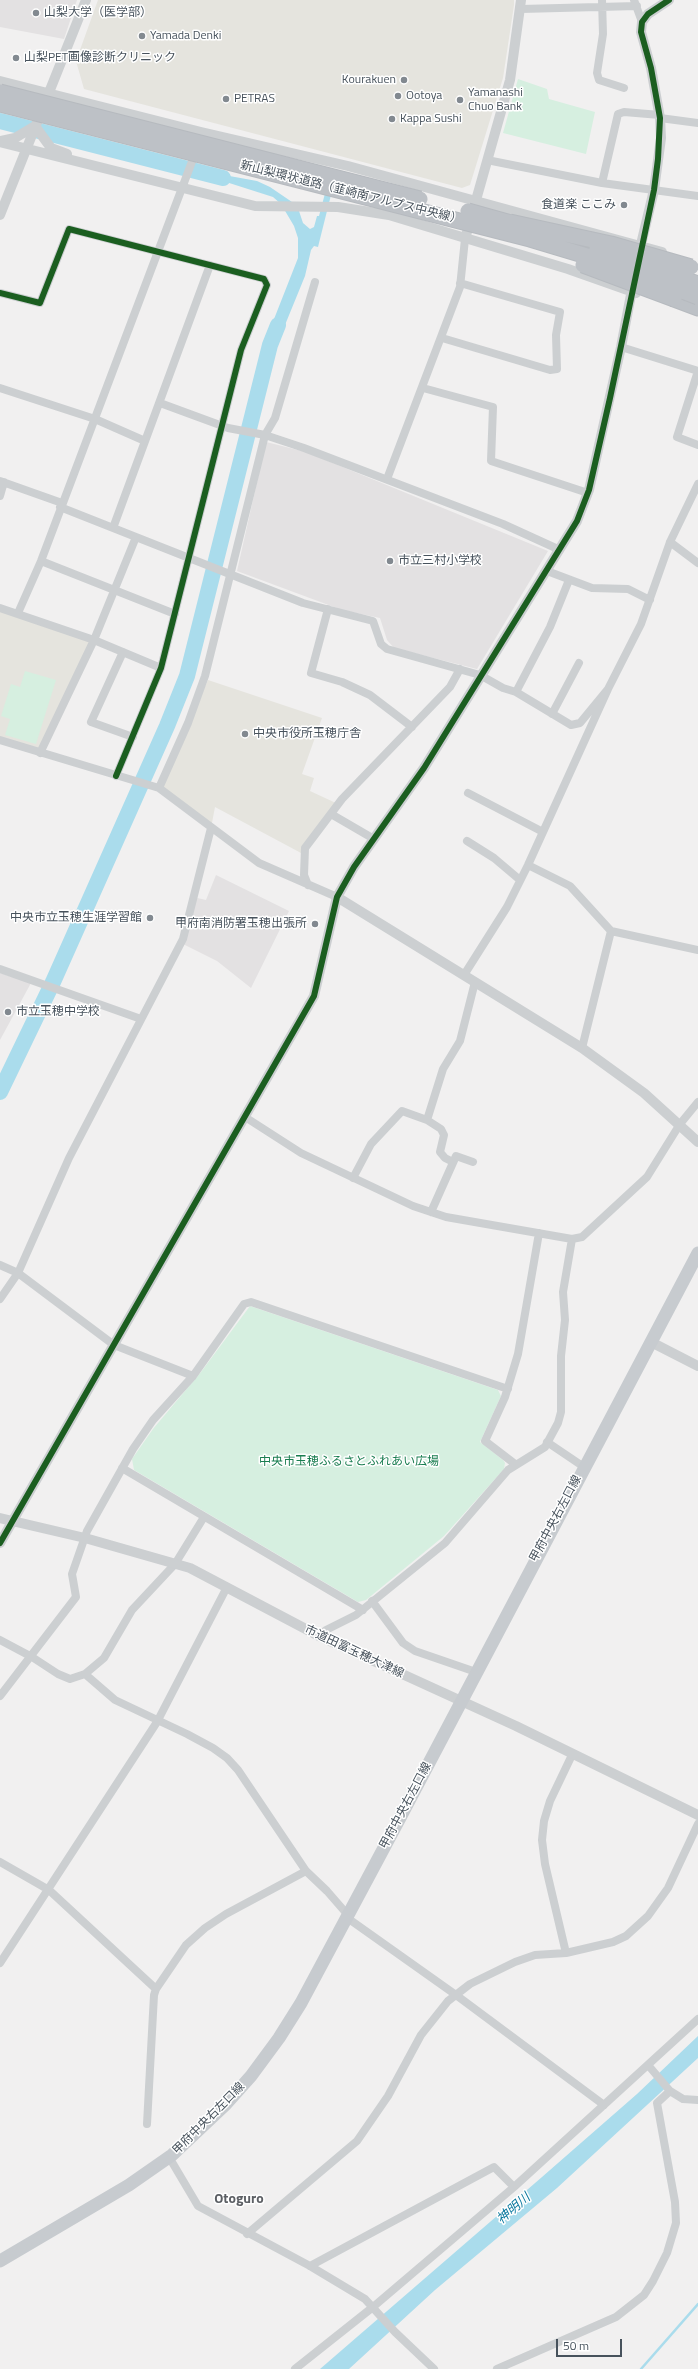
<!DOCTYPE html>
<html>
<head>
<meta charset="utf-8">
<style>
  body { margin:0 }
  #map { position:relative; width:698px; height:2369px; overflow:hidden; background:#f1f0f0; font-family:"Titillium Web",sans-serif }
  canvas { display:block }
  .scale { position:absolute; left:556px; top:2339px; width:66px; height:18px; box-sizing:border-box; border:2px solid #47525c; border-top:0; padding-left:5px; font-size:12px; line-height:14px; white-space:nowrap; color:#47525c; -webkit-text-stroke:3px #fff; paint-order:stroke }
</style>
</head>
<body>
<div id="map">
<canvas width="698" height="2369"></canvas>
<div class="scale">50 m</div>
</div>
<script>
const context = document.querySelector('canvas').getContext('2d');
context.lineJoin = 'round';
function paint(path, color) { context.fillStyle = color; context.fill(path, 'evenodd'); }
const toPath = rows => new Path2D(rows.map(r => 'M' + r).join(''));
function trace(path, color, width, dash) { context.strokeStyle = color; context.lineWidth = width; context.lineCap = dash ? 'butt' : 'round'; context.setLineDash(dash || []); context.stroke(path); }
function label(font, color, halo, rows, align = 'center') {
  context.font = font + ' "Titillium Web","Noto Sans JP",sans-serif'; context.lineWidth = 3; context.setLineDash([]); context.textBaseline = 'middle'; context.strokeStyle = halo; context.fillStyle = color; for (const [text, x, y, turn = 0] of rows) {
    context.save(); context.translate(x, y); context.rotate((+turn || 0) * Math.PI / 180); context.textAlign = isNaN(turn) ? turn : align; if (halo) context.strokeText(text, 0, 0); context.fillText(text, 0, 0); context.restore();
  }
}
paint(toPath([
  [98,0,514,0,514,5,503,78,470,185,462,188,84,89,76,61],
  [0,608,94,640,40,753,0,740],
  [208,680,322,718,302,774,314,778,310,791,338,804,301,853,215,807,211,828,159,788]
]), '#e5e4de');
paint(toPath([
  [0,0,77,0,64,39,0,27],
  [266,442,306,452,548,551,477,669,394,648,387,640,380,618,342,610,237,571],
  [216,875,289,911,251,988,217,961,181,943,193,897,206,900],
  [0,973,31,983,0,1040]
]), '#e3e1e2');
paint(toPath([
  [518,79,547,89,549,99,595,112,586,154,503,133],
  [25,671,56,680,36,744,5,735,10,719,1,716,11,684,20,687],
  [250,1306,498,1390,501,1396,480,1442,503,1460,505,1463,504,1469,444,1536,366,1600,358,1602,134,1470,132,1459,153,1429,201,1372]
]), '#d6efe0');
paint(toPath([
  [202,171,257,181,270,187,292,202,299,211,303,223,310,229,314,227,317,216,319,216,327,186,333,187,318,247,314,246,311,250,305,276,276,347,265,342,298,258,298,238,294,226,281,204,273,197,201,174],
  [698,2036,698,2058,557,2188,435,2290,349,2369,320,2369,542,2177,637,2094]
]), '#aadcec');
trace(toPath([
  [641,2369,698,2304]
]), '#aadcec', 2.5);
trace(toPath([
  [0,121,223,178],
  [0,1092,53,982,167,726,187,676,270,345,278,325]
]), '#aadcec', 16);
const motorway = toPath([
  [674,299,698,308]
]);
trace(motorway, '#b6babf', 17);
trace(toPath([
  [602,0,603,34,597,73,599,80,624,88],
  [634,0,642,22],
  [521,9,637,6],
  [660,118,698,123],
  [487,160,602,183,698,196],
  [602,183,618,114,624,112,660,115],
  [0,293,40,303,69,229,264,279,267,285,241,350,161,668,116,776],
  [442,338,550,370,557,369,556,335,560,312,460,283],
  [621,347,698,371,677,437,698,445],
  [0,388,95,419,145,441],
  [423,388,493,407,491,461,588,493],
  [160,403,228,428,265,435,304,448,503,524,560,550],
  [387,479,460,287,465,239],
  [0,481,62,503],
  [0,496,4,482],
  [60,507,303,603,373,621,381,644,387,649,480,675,503,688,516,692,571,725,580,723,608,689],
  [113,528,210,265],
  [670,542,698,563],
  [41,561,175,614],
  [547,571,592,588,628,589,650,600],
  [0,608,94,640,161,668],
  [328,609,311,673,342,682,370,695,412,727],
  [18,613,41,561,196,151],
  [123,652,91,722,133,737],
  [516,692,550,627,569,580],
  [552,714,579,663],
  [0,740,159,788,259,863,337,897],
  [40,753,94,640,136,537],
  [159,788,188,723,205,676,265,435,275,418,315,282],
  [468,793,543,832],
  [331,814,374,839],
  [467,841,494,858,520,880],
  [528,865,570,886,611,931,582,1048],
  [308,885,304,875,305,848,342,799,450,687,460,669],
  [611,931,698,950],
  [0,969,141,1019],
  [464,975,507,907,528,865,608,689,641,624,670,542,698,484],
  [245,1117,301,1153,413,1206,446,1217,572,1239,582,1237,647,1177,680,1124,698,1102],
  [427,1120,443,1069,460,1041,475,982],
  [353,1178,371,1144,402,1111,427,1120,441,1129,444,1135,440,1152,445,1158,453,1162],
  [431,1212,456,1156,473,1162],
  [0,1265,18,1273,114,1345,193,1376],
  [0,1299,18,1273,69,1158,183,939,211,828],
  [547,1442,584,1467],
  [515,1464,485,1441,505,1397,518,1354,539,1233],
  [122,1468,363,1610],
  [372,1601,403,1643,415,1651,476,1672],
  [319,1636,326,1630,356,1615,445,1543,508,1470,545,1447,558,1423,561,1412,561,1356,565,1320,563,1292,572,1239],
  [0,1640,32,1657,58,1674,70,1679,85,1674,104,1658,132,1610,175,1564,204,1517],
  [85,1674,115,1700,187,1734,213,1748,227,1758,238,1770,306,1871,327,1891,347,1914],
  [0,1696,76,1597,72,1574,87,1531,133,1449,153,1420,193,1376,244,1304,251,1302,508,1389],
  [0,1862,49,1890,156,1989],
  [346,1917,456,1995,604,2105],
  [566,1953,545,1864,542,1840,544,1821,550,1801,572,1755],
  [0,1963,157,1722,227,1587],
  [648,2065,670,2091,683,2099,698,2100],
  [147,2124,154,1995,156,1989,186,1945,205,1928,226,1914,306,1871],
  [169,2157,198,2206,310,2266,365,2299,395,2332,434,2369],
  [247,2234,357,2141,388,2096,421,2035,448,2001,470,1984,515,1962,535,1955,566,1953,613,1942,626,1936,648,1916,668,1888,698,1824],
  [310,2266,494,2167,514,2187],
  [295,2369,373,2307,514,2187,698,2019],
  [497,2369,616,2317,644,2295,653,2281,667,2253,676,2223,675,2202,657,2103,670,2091]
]), '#cccfd1', 8);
trace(toPath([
  [0,81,201,132,348,166,662,252],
  [1,141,15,138,35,126,51,148,67,154],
  [0,142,255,206,338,207,389,215,568,269,636,293],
  [0,215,86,0],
  [465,239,510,80,521,0],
  [638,257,654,190,661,138,660,118,651,68,641,32,642,22,648,14,669,0],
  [337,897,582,1048,644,1093,698,1142],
  [651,1342,698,1366],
  [0,1518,85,1538,190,1568,319,1636,516,1726,698,1815],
  [0,1543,314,996,337,897,354,867,424,768,577,521,589,490,621,347,634,279]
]), '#cccfd1', 10);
trace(toPath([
  [0,2261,129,2185,172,2155,226,2104,251,2076,279,2038,301,2003,401,1816,698,1253]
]), '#c7cbcf', 13);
trace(motorway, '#bdc1c6', 15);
const motorwayBridge = toPath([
  [0,92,420,199],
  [0,104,530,239,610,263,698,297],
  [468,211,518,225],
  [510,222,611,244,691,267],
  [597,249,698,284],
  [583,265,674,299]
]);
trace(motorwayBridge, '#b6babf', 17, []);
trace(motorwayBridge, '#bdc1c6', 15);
trace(toPath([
  [0,293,40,303,69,229,264,279,267,285,241,350,161,668,116,776],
  [0,1543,314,996,337,897,354,867,424,768,577,521,589,490,610,398,654,190,658,159,660,118,651,68,641,32,642,22,648,14,669,0]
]), '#1b5e20', 6);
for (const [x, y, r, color] of [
  [36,13,4,"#828990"],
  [142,36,4,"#828990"],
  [16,58,4,"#828990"],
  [404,80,4,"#828990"],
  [398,96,4,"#828990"],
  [226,99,4,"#828990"],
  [460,100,4,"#828990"],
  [392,119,4,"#828990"],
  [624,205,4,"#828990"],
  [390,561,4,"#828990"],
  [245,734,4,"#828990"],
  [150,918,4,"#828990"],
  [315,924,4,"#828990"],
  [8,1012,4,"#828990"]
]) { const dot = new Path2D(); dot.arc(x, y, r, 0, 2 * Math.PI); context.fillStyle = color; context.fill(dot); trace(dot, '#fff', 1.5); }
label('12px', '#47525c', '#fff', [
  ["山梨大学（医学部）",44,13],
  ["Yamada Denki",150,36],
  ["山梨PET画像診断クリニック",24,58],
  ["Kourakuen",396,80,"right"],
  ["Yamanashi",468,93],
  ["Chuo Bank",468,107],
  ["Ootoya",406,96],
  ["PETRAS",234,99],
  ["Kappa Sushi",400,119],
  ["食道楽 ここみ",616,205,"right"],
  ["市立三村小学校",398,561],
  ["中央市役所玉穂庁舎",253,734],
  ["中央市立玉穂生涯学習館",142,918,"right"],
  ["甲府南消防署玉穂出張所",307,924,"right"],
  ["市立玉穂中学校",16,1012]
], 'left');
label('12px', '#47525c', '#fff', [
  ["新山梨環状道路（韮崎南アルプス中央線）",351,193,14],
  ["甲府中央右左口線",556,1519,-62],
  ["市道田富玉穂大津線",354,1652,25],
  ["甲府中央右左口線",406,1806,-62],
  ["甲府中央右左口線",209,2119,-45]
]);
label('12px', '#197d50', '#fff', [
  ["中央市玉穂ふるさとふれあい広場",349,1462]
]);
label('italic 13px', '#0f7ba0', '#fff', [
  ["神明川",514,2209,-41]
]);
label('bold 14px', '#5c5f64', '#fff', [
  ["Otoguro",239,2200]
]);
</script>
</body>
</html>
